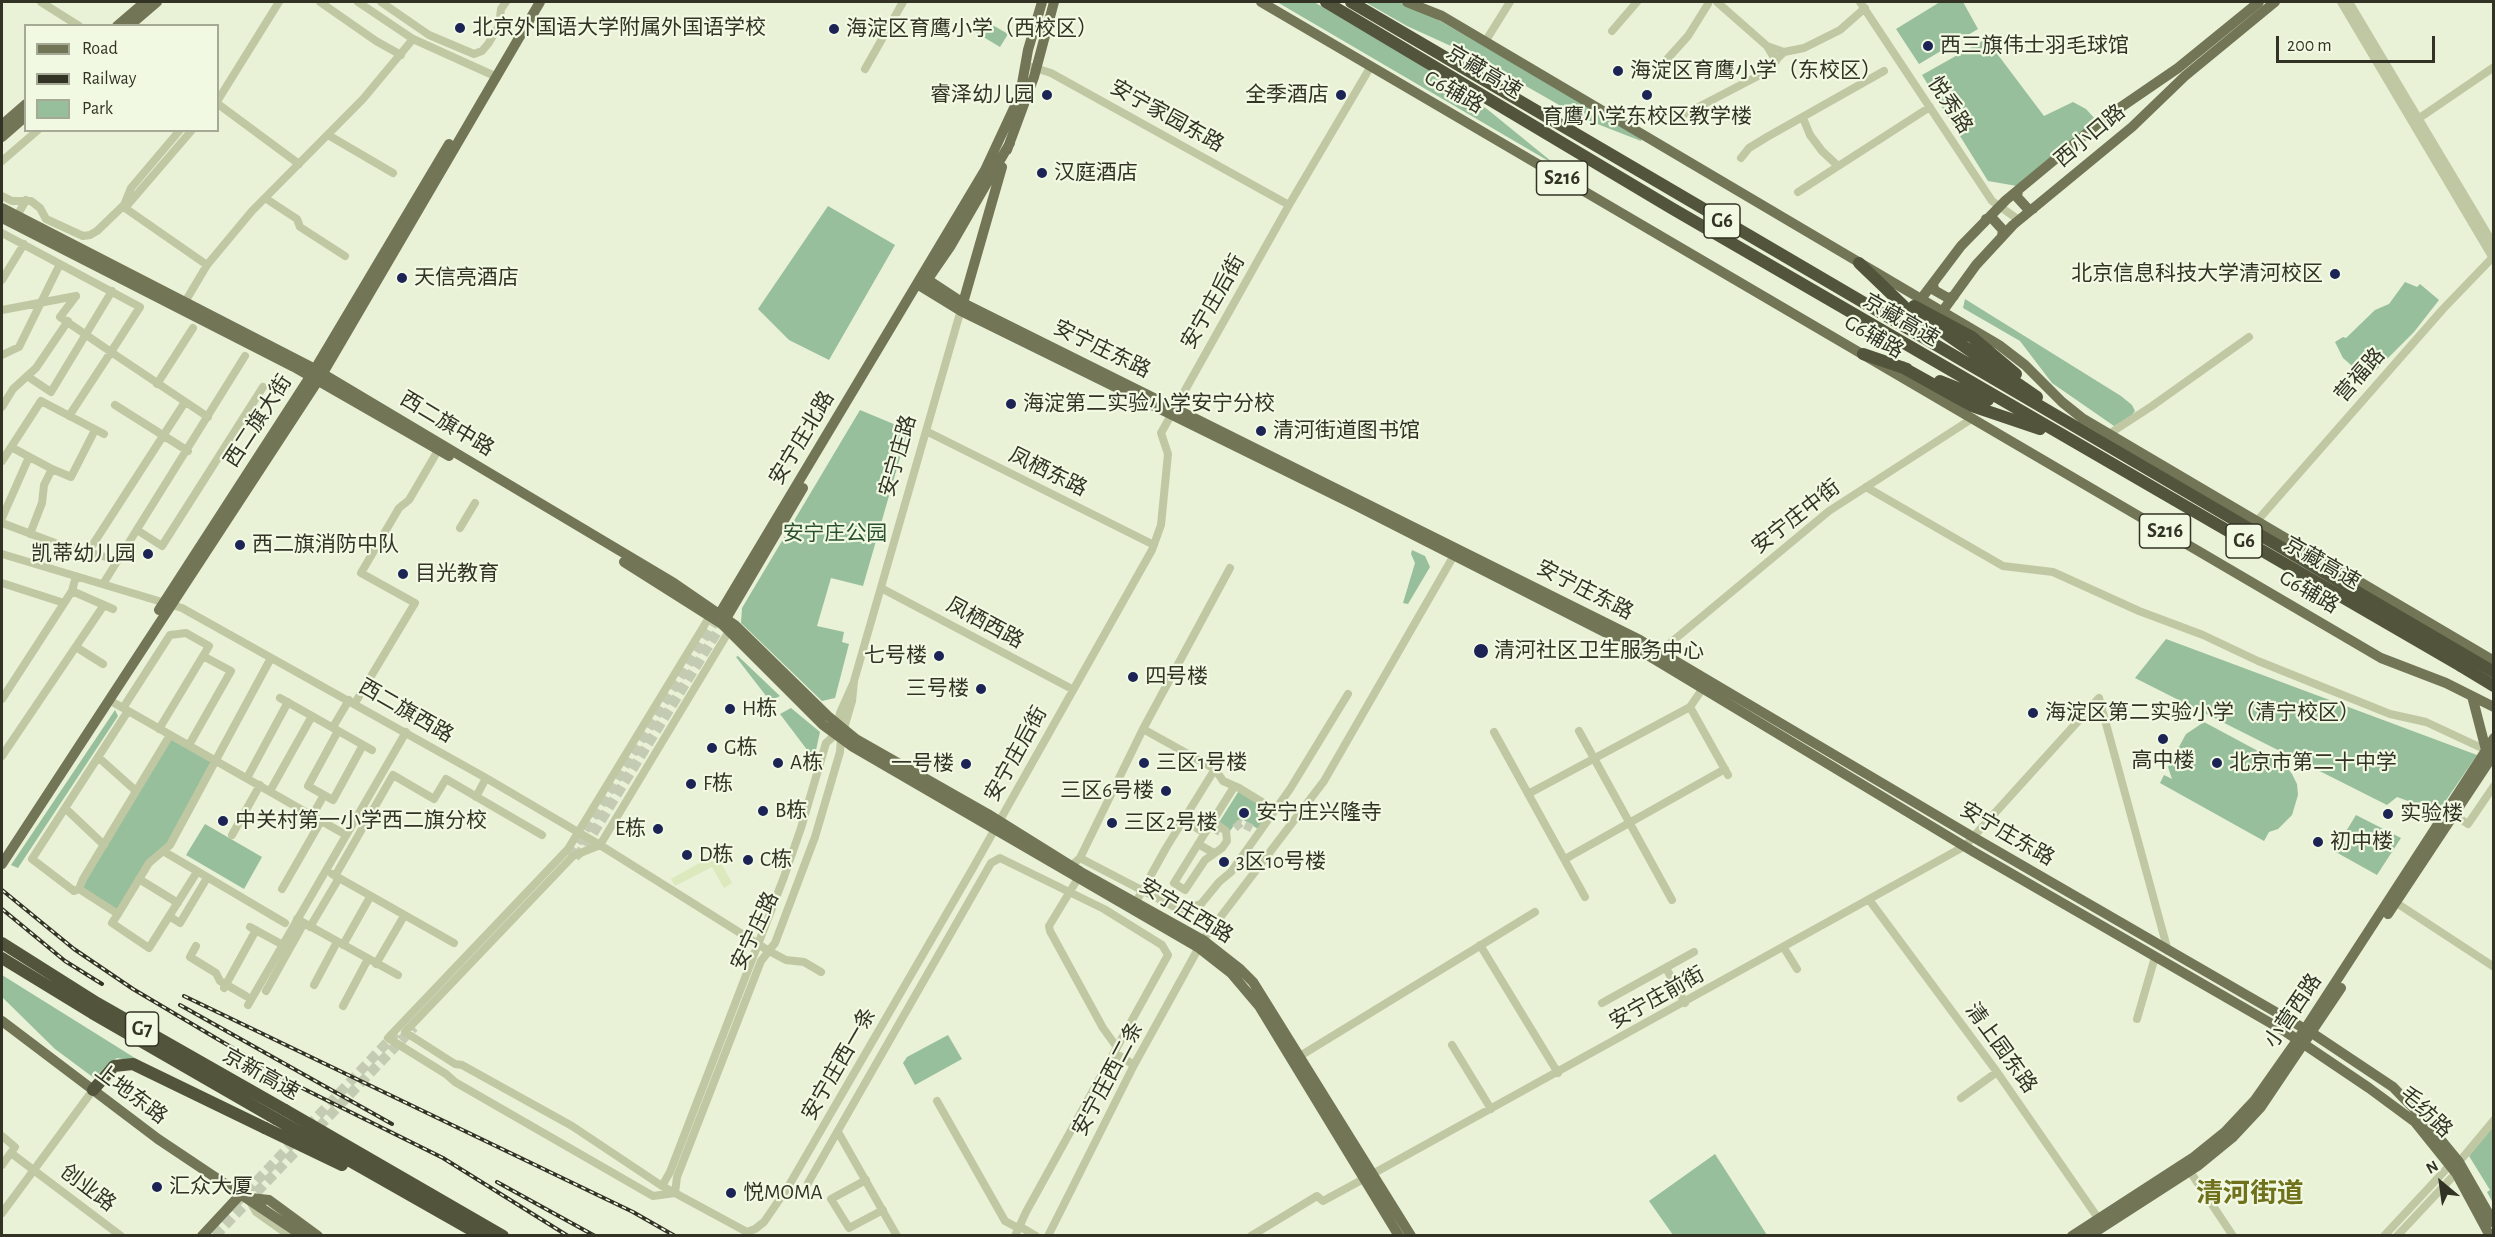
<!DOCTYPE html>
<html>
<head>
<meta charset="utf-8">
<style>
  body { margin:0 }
  #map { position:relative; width:2495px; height:1237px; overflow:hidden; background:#e9f1d7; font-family:"Alegreya Sans",sans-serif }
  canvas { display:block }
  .frame { position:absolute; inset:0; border:3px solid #323325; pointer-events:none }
  .legend { position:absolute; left:24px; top:24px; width:195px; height:108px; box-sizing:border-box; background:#f2f9e3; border:2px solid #a5aa97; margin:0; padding:8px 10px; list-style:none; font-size:18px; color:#323325 }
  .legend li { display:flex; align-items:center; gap:12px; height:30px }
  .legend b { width:30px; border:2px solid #a5aa97 }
  .north { position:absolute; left:2411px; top:1153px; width:60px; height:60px; -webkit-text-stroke:4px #f2f9e3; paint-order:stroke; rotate:331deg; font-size:16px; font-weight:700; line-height:24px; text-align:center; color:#323325 }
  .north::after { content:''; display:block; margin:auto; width:21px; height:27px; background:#323325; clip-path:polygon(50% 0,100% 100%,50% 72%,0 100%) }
  .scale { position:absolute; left:2276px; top:36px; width:159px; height:27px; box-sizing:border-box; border:3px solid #323325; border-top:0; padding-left:8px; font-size:18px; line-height:21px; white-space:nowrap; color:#323325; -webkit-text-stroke:4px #f2f9e3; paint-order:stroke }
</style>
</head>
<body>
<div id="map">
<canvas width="2495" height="1237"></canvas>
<div class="frame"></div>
<ul class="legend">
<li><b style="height:8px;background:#727556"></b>Road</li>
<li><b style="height:8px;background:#323325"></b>Railway</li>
<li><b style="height:16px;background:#97bf9b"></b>Park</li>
</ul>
<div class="north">N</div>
<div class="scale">200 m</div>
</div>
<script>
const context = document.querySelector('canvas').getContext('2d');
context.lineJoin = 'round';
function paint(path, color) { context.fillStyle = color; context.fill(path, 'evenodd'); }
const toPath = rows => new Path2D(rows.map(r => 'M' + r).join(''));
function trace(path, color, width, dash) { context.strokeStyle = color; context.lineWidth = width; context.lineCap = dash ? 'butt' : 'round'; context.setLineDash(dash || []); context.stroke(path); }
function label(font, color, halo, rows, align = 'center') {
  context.font = font + ' "Alegreya Sans","Noto Sans SC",sans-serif'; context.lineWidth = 4.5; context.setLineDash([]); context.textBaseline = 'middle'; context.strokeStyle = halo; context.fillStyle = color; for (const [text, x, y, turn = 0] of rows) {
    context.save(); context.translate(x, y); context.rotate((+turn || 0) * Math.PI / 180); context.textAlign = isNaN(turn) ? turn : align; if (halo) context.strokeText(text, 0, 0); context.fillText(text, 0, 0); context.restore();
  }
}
paint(toPath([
  [1277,2,1314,2,1410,58,1487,109,1557,166],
  [1365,2,1398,2,1423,11,1642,137,1641,141,1582,118,1475,57,1407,26],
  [1940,2,1963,2,1978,29,1919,64,1896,29],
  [977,16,1008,34,1000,47,970,29],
  [1986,39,2044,116,2073,102,2086,109,2096,120,2017,186,1988,181,1922,75],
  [828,206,895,245,829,360,789,340,758,309],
  [2405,282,2417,287,2420,284,2439,300,2414,332,2367,379,2343,358,2335,342,2343,337,2346,338,2375,310,2389,304],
  [1965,299,2121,396,2132,405,2135,411,2131,416,2114,426,2052,383,2020,341,1963,308],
  [860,410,908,430,863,586,831,578,817,626,844,632,842,642,849,644,835,698,822,701,741,623,742,608],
  [1412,550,1425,556,1430,567,1408,604,1403,603,1415,563,1411,554],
  [2166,639,2477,755,2438,812,2397,797,2387,805,2135,678],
  [738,656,780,696,770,701,736,657],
  [791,708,820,732,814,759,780,714],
  [115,710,118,716,18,868,11,865],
  [2204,722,2286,766,2292,774,2297,784,2298,795,2292,815,2278,829,2269,832,2264,841,2160,783,2164,775,2172,779,2168,767,2186,734],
  [170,735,217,760,170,845,158,855,118,914,79,889],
  [1240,789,1272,809,1258,829,1242,819,1237,821,1230,831,1218,824],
  [2356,815,2401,838,2377,875,2334,851],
  [205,824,262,857,244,889,186,855],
  [2,975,143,1063,117,1058,106,1066,94,1078,55,1049,2,997],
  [948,1035,962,1059,915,1085,903,1063,907,1057],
  [2493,1127,2493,1203,2487,1192,2490,1190,2469,1156],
  [1715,1154,1767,1235,1673,1235,1649,1201]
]), '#97bf9b');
paint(toPath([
  [716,854,732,883,724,888,712,867,675,886,671,879]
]), '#dbe9bd');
trace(toPath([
  [1235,828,1241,823,1255,830],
  [1216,830,1220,832]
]), '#c4cbb3', 8, [8, 4]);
trace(toPath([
  [567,854,577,843,716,619],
  [575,857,584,848,722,624],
  [236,1203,396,1033],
  [215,1236,414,1027]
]), '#c4cbb3', 10, [10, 5]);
trace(toPath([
  [41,2,79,26],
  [320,2,376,41,401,55],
  [358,2,413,39,497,77],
  [381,2,429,35,474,54,482,51,488,44,499,26,501,9,506,2],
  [1717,2,1767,46],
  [1860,2,1992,201,2019,220],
  [2341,2,2494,260],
  [2349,2,2494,245],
  [1612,31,1637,2],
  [1485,42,1510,2],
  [1776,61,1767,46,1784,52],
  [1032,67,1051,73,1289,205],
  [1660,67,1688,36,1708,4],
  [865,69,903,2],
  [218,100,279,2],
  [218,104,299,164],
  [1803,118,1810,135,1822,151,1838,166],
  [1679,121,1685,114,1760,75,1784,52,1804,48,1840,30,1865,8],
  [2415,121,2494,67],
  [192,130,125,208,207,265],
  [328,135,393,173],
  [1741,158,1749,148,1767,137,1884,71],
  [2,161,38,130],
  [1798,192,1930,107],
  [2,196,12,201,31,201,40,208,46,219,83,236,90,235,97,231,124,205,131,188,180,130],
  [265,198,297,219,300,227,345,256],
  [17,216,26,200],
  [2,233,140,307,111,352,208,417],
  [2,280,24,244],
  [185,302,207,265,252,211,363,99,413,39],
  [2,310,76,296],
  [2,355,19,347,60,264],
  [27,376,51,392,112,291],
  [157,384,193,328],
  [115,405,188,451],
  [2,407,13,389,36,368,68,321],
  [69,416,111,352,60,317,76,296],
  [926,431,1154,545],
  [2109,434,2152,406,2249,337],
  [11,447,52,469],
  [2,461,41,401,104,434],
  [1866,487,2003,566,2053,572,2139,611,2203,635,2258,661,2390,714,2426,722,2486,750],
  [2,518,29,457],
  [2257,521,2443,309,2494,256],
  [2,523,55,543,117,560],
  [460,528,475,503],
  [137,530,162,546,263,387],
  [30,534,42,503,44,485,52,469,71,477,95,430],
  [88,552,185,402],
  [2,554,182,608,486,778,600,845,769,951,786,960,804,962,821,972],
  [2,583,64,603],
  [103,584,245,356],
  [881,588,1072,689],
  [72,591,113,609],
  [710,616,568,849,388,1038,446,1074,455,1082,653,1196,675,1193,677,1177,761,961,775,943,815,837,840,752,841,738,852,701,854,681,962,306],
  [729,631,600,845,573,856,405,1032,455,1064,462,1065,572,1126,662,1186,747,1232,755,1229,764,1222,788,1187,973,868,1152,550,1161,525,1168,454,1161,433,1289,205,1371,66],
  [76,647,103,664],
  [1657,654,1829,511,1973,418],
  [2099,698,2168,951],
  [2,699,72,591,76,576],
  [109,700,346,835],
  [355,703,415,603,361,573,399,508,409,500,440,447],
  [1690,707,1728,775],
  [123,708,170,635,186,633,209,646,159,729],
  [312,716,372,750],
  [333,727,349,700],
  [1143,729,1215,769,1223,781,1239,788,1275,810],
  [338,731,308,786,333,800,363,745],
  [1579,731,1672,900],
  [1494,732,1585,897],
  [170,735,83,879,79,889,118,914,149,863,170,845,271,658],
  [189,745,231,671,203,656],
  [2,756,104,605],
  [98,757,136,791],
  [247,778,288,702],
  [270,791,312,716,280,698],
  [1528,794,1690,707,1703,688],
  [476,797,486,778],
  [65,808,104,845],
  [2453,814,2468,824,2494,786],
  [312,816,324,795],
  [1183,820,1205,833,1174,883,1185,890,1205,860,1222,848,1227,841,1226,831,1212,821],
  [1205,833,1234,787],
  [232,835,260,785],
  [1198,844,1214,853],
  [163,851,285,923],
  [1080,858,1180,910,1201,904,1219,882,1231,872,1290,789,1348,694],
  [1565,859,1725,769],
  [1071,866,1080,858,1143,729,1230,568],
  [332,874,454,943],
  [1080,875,1049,926,1050,931,1103,1028,1116,1046],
  [335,876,393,775,434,799,446,779,542,835],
  [139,879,178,903],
  [79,889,74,891,32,859,128,711],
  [282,889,321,821],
  [1870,901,1997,1072,2098,1218],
  [1136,902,1166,848,1215,769],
  [2395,902,2494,967],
  [118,914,112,923,149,948,197,872],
  [169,916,180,923,207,878],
  [297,919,398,975],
  [250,927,283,945],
  [310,927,339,878],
  [343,945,370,897],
  [1480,945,1558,1073],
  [196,946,190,957,216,973,220,981,246,996],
  [1784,948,1797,969],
  [376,964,404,916],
  [1666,968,1685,1003],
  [314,985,337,942],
  [224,988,256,930],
  [266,991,304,923],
  [1602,1003,1694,952],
  [248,1005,406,732],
  [343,1006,368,959],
  [2137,1019,2155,957],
  [1452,1045,1491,1109],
  [1115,1053,1134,1065],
  [1300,1056,1535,912],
  [1961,1098,1997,1072],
  [937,1101,1005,1221,1018,1228],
  [838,1132,897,1236],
  [2,1136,15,1147,2,1165],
  [11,1153,121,1236],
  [2189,1170,2233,1236],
  [866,1180,831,1199,849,1228,883,1210],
  [808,1183,991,863,1000,858,1104,909,1162,945,1168,955,1026,1212,1015,1236],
  [662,1186,670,1172,784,877,801,828,826,743,836,734,840,713,853,684],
  [249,1200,256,1212,290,1236],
  [2,1213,93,1090],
  [1019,1226,1036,1236],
  [1048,1236,1134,1065,1203,940,1324,781,1453,557],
  [1251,1236,1317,1196,1323,1201,1358,1182,1965,846,2099,698],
  [2384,1236,2450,1165,2455,1163],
  [2397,1236,2456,1173,2459,1162,2494,1120]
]), '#c0c8a3', 8);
trace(toPath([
  [1261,2,2381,658,2446,683,2494,707],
  [1407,2,1442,16,1999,345,2025,365,2062,402,2082,418,2494,661],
  [117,26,145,2],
  [129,26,157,2],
  [2,125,26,104],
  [2,137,26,116],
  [1007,150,1034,77,1054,2],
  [2018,190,2017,197,2028,209,2033,209],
  [2,208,315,369,674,583,735,625,828,716,856,739,988,814,1081,872,1203,940,1240,969,1253,982,1411,1236],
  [2,218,294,367,449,456],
  [1986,219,1992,218,2003,230,2002,236],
  [922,276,963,303,1640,640,1973,837,2312,1033,2393,1087,2422,1117,2459,1162,2494,1223],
  [928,279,950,247,1010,143],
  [1933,283,1934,290,1948,298,1954,296],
  [917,284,961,311,1355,505,1634,647,1974,852,2286,1032,2369,1088,2415,1122,2456,1173,2490,1236],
  [1921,299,1961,246,2006,200,2105,118,2178,68,2259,2],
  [963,303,1002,167],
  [1942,312,1976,265,2013,225,2132,127,2185,76,2275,2],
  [624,562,722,624,823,725,853,747,1199,948,1231,973,1259,1006,1399,1236],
  [159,610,315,369,449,144],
  [717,618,985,170,1020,95,1028,50,1042,2],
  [724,622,803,488],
  [2472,696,2486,750],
  [2,864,323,373,540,2],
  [2388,914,2494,754],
  [2,1021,158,1139,303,1236],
  [251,1198,269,1200,318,1236],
  [202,1236,241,1194],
  [2072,1236,2194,1157,2225,1132,2255,1100,2305,1029,2494,738],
  [2089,1236,2199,1165,2232,1138,2261,1107,2341,988]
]), '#727556', 10);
trace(toPath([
  [1326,2,1673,209,2461,666],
  [1351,2,2494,672],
  [1859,263,1910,312,1946,334,2037,397],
  [1914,306,1972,337,2016,374],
  [1863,354,1907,369],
  [1902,367,1972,406,2040,429],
  [1940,381,1988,400],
  [2,943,97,1003,285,1110],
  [2,958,92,1013,276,1119],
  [93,1090,114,1066,133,1064,265,1128]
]), '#52543c', 12);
const rail = toPath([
  [2,890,74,949,133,989,290,1082,443,1158,568,1236],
  [2,909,65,961,102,984],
  [184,996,633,1212,675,1236],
  [180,1005,392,1124],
  [497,1182,595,1236]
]);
trace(rail, '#323325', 4);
trace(rail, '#f2f9e3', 1.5, [4.5]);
trace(toPath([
  [2461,666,2494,686],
  [285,1110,503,1236],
  [276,1119,482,1236],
  [265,1128,342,1165]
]), '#52543c', 12);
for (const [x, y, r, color] of [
  [460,28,6,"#1b2454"],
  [834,29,6,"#1b2454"],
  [1928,46,6,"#1b2454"],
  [1618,71,6,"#1b2454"],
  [1047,95,6,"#1b2454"],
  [1341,95,6,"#1b2454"],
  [1647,95,6,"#1b2454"],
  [1042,173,6,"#1b2454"],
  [2335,274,6,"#1b2454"],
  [402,278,6,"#1b2454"],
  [1011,404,6,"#1b2454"],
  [1261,431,6,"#1b2454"],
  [240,545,6,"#1b2454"],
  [148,554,6,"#1b2454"],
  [403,574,6,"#1b2454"],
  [1481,651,8,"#1b2454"],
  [939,656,6,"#1b2454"],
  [1133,677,6,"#1b2454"],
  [981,689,6,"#1b2454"],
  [730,709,6,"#1b2454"],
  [2033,713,6,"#1b2454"],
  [2163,739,6,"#1b2454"],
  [712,748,6,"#1b2454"],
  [778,763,6,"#1b2454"],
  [1144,763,6,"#1b2454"],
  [2217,763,6,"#1b2454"],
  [966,764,6,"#1b2454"],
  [691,784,6,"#1b2454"],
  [1166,791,6,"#1b2454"],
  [763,811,6,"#1b2454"],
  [1244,813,6,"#1b2454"],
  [2388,814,6,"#1b2454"],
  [223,821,6,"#1b2454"],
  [1112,823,6,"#1b2454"],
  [658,829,6,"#1b2454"],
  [2318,842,6,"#1b2454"],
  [687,855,6,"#1b2454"],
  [748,860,6,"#1b2454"],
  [1224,862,6,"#1b2454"],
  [157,1187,6,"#1b2454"],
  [731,1193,6,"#1b2454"]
]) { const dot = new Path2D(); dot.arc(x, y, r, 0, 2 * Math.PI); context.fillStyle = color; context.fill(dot); trace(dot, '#f2f9e3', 2); }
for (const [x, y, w] of [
  [1562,178,51],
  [1722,221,36],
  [2165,531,51],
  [2244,541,36],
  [142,1029,33]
]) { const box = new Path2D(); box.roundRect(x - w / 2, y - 17, w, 34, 4.5); context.fillStyle = '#f2f9e3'; context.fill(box); trace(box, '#323325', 1.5); }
label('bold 20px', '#323325', null, [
  ["S216",1562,178],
  ["G6",1722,221],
  ["S216",2165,531],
  ["G6",2244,541],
  ["G7",142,1029]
]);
label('21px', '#323325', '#f2f9e3', [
  ["北京外国语大学附属外国语学校",472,28],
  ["海淀区育鹰小学（西校区）",846,29],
  ["西三旗伟士羽毛球馆",1940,46],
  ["海淀区育鹰小学（东校区）",1630,71],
  ["睿泽幼儿园",1035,95,"right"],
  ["全季酒店",1329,95,"right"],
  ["育鹰小学东校区教学楼",1647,117,"center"],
  ["汉庭酒店",1054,173],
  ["北京信息科技大学清河校区",2323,274,"right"],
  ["天信亮酒店",414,278],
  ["海淀第二实验小学安宁分校",1023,404],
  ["清河街道图书馆",1273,431],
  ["西二旗消防中队",252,545],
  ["凯蒂幼儿园",136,554,"right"],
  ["目光教育",415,574],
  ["清河社区卫生服务中心",1494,651],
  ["七号楼",927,656,"right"],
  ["四号楼",1145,677],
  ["三号楼",969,689,"right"],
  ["H栋",742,709],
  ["海淀区第二实验小学（清宁校区）",2045,713],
  ["G栋",724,748],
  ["高中楼",2163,761,"center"],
  ["A栋",790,763],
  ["三区1号楼",1156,763],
  ["北京市第二十中学",2229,763],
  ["一号楼",954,764,"right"],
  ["F栋",703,784],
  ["三区6号楼",1154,791,"right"],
  ["B栋",775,811],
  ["安宁庄兴隆寺",1256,813],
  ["实验楼",2400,814],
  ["中关村第一小学西二旗分校",235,821],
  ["三区2号楼",1124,823],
  ["E栋",646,829,"right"],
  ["初中楼",2330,842],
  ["D栋",699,855],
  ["C栋",760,860],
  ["3区10号楼",1236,862],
  ["汇众大厦",169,1187],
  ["悦MOMA",743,1193]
], 'left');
label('21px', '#323325', '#f2f9e3', [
  ["京藏高速",1484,72,31],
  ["G6辅路",1454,92,30],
  ["悦秀路",1950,105,57],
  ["安宁家园东路",1167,116,29],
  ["西小口路",2090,136,-40],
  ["安宁庄后街",1213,302,-60],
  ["京藏高速",1901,320,30],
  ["G6辅路",1874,337,30],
  ["安宁庄东路",1102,349,26],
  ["营福路",2360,375,-49],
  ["西二旗大街",258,421,-57],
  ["西二旗中路",447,424,31],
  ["安宁庄北路",802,438,-59],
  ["安宁庄路",898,456,-74],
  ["凤栖东路",1048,472,26],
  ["安宁庄中街",1796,517,-38],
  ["京藏高速",2322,563,30],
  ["安宁庄东路",1585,590,27],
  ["G6辅路",2309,592,30],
  ["凤栖西路",985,623,28],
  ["西二旗西路",406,711,30],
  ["安宁庄后街",1016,754,-61],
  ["安宁庄东路",2007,834,30],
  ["安宁庄西路",1186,911,31],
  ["安宁庄路",755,931,-65],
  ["安宁庄前街",1657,998,-29],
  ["小营西路",2293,1011,-56],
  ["清上园东路",2001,1048,54],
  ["安宁庄西一条",839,1064,-60],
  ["京新高速",261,1074,29],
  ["安宁庄西二条",1108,1079,-62],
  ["上地东路",131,1094,37],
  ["毛纺路",2426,1112,44],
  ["创业路",88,1188,37]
]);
label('21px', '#29512e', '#f2f9e3', [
  ["安宁庄公园",835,534]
]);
label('bold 27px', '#70711c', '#f2f9e3', [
  ["清河街道",2250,1194]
]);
</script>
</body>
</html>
